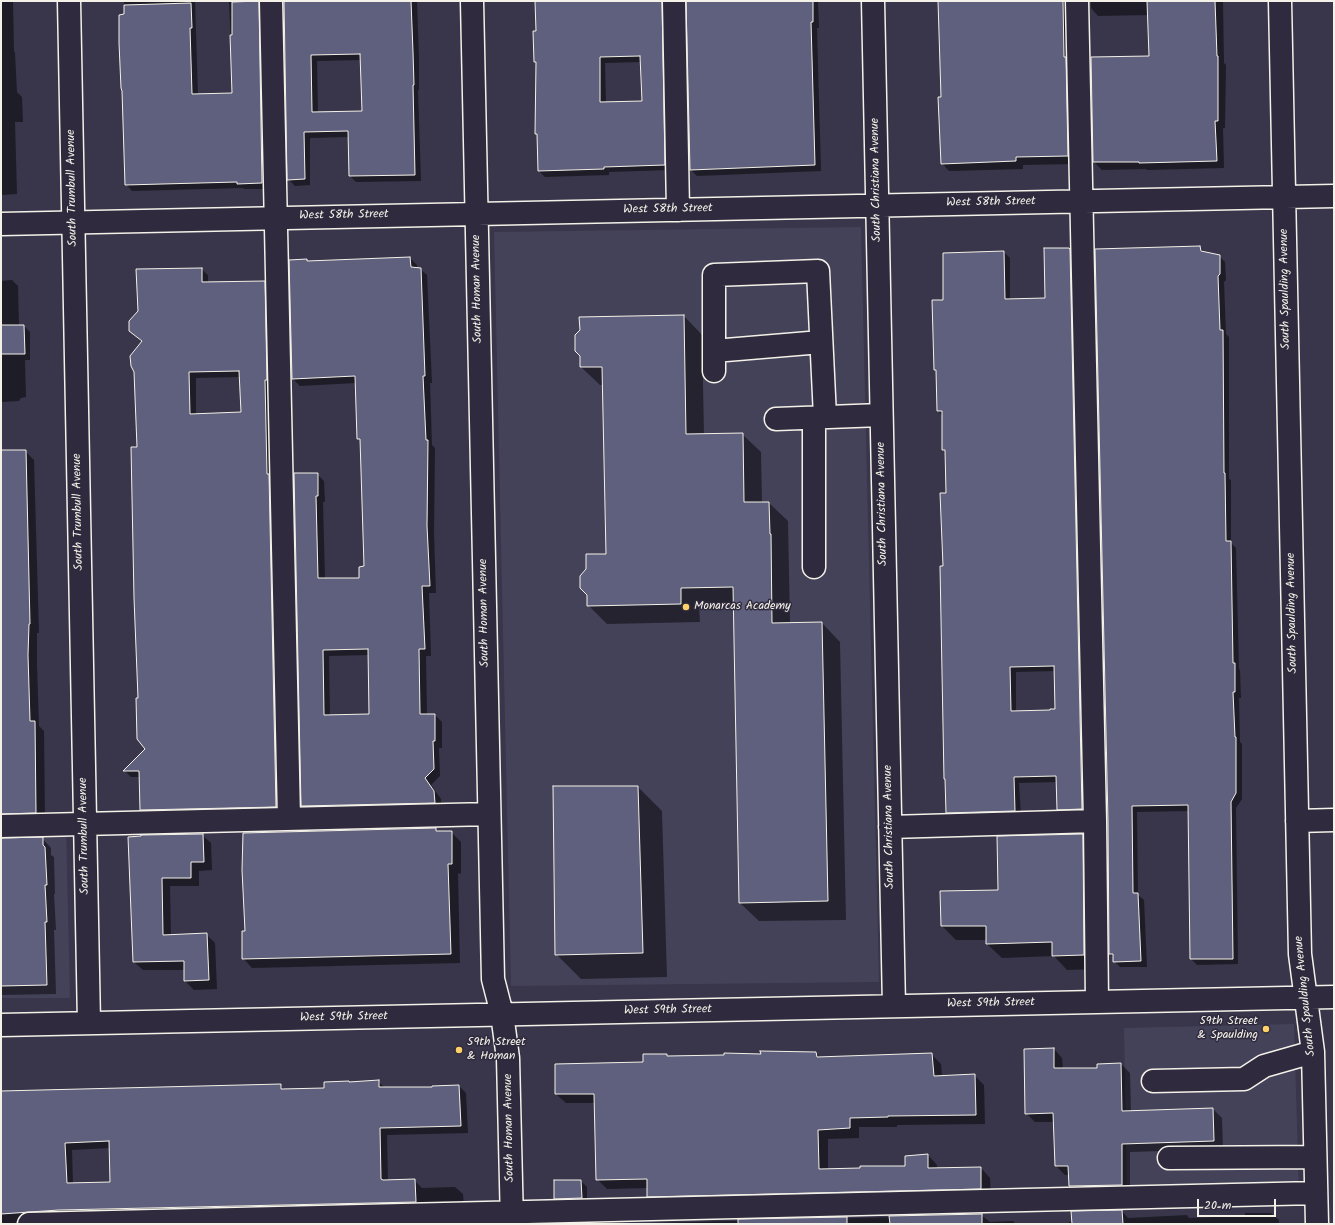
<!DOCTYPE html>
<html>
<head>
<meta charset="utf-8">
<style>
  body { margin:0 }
  #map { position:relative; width:1335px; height:1225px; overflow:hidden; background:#39354a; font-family:Kalam,sans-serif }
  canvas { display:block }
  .frame { position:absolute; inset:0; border:2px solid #f4f1e8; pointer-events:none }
  .scale { position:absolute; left:1197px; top:1199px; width:79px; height:18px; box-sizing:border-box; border:2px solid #f4f1e8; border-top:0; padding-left:5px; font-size:12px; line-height:14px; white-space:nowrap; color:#f4f1e8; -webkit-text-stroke:3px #2f2a3d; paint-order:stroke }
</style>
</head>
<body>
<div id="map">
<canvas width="1335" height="1225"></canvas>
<div class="frame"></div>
<div class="scale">20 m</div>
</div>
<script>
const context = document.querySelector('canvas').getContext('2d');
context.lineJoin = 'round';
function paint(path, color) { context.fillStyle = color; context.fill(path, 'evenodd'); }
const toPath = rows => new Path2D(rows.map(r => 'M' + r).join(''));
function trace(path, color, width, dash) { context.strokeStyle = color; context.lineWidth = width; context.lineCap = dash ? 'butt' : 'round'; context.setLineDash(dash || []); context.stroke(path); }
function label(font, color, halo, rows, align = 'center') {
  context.font = font + ' Kalam,sans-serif'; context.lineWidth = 3; context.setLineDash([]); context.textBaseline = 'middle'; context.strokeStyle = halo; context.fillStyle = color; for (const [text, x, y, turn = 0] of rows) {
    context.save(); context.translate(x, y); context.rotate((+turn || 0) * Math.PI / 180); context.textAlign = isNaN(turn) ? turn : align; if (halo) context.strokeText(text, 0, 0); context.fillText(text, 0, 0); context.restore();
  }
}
paint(toPath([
  [861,227,879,982,511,986,494,232],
  [66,824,70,998,1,998,1,826],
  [1294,1024,1299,1193,1127,1198,1124,1028]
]), '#444259');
paint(toPath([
  [1,1,13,1,14,51,15,53,17,92,22,97,23,122,15,122,17,194,1,195],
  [124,1,195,1,198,95,233,94,229,1,266,1,268,189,244,189,243,188,132,191,126,184],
  [285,1,417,1,419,59,419,90,418,90,421,181,356,182,350,176,349,137,310,138,310,185,295,186,288,179],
  [361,60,363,112,318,113,317,61],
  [536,1,669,1,670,170,609,172,609,175,545,177,539,171,538,135,536,133,537,63,535,61,537,32],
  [641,62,643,102,606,103,605,63],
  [688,1,818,1,819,28,817,28,821,171,697,176,691,170],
  [938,1,1075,1,1075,164,1023,165,1023,169,949,171,942,163,942,98],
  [1091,1,1223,1,1224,63,1226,65,1225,128,1223,128,1224,168,1147,170,1146,169,1102,170,1094,162,1150,57,1149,15,1098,16,1091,8],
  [1199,247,1206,253,1219,256,1225,262,1226,280,1224,282,1226,334,1229,337,1229,479,1231,480,1231,543,1236,548,1239,669,1240,670,1241,698,1239,698,1240,742,1242,744,1242,799,1236,808,1238,964,1197,965,1191,959,1189,811,1137,812,1138,895,1144,900,1147,967,1120,967,1114,961,1114,958,1110,954],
  [1069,249,1075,255,1088,815,1064,815,1058,809,1057,782,1019,783,1021,816,953,818,947,812,944,567,947,494,946,452,943,449,943,416,938,411,937,371,935,369,944,301,1004,252,1010,258,1010,300,1046,299],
  [1055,671,1056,710,1051,711,1016,712,1016,672],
  [410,258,417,265,417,268,420,269,427,275,432,383,430,383,432,445,435,448,434,534,436,593,429,593,431,656,426,656,427,715,435,715,442,722,442,748,439,748,440,776,431,785,441,799,441,809,309,813,302,806,295,474,317,474,324,481,325,502,323,502,325,579,360,579,365,567,361,441,358,439,356,383,300,386,293,379,308,262],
  [369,655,370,715,330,715,329,656],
  [201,269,208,275,208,283,264,282,271,289,283,813,148,817,141,810,140,777,131,777,125,771,146,749,139,699,138,448,142,342,137,337],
  [240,377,242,413,196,415,196,378],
  [12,280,18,286,19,326,24,326,30,332,30,360,25,360,26,397,21,398,19,401,1,402,1,281],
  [684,316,702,335,704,434,742,434,761,452,762,503,769,503,788,521,790,624,822,623,840,642,846,920,759,921,740,903,734,605,699,606,700,622,607,624,588,605,607,555,603,385,600,385,581,367],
  [1,451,25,451,34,460,39,633,37,633,37,665,39,726,44,731,45,821,1,827],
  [638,787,662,811,667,977,581,979,556,954],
  [436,829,439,832,451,832,461,842,461,874,458,873,460,963,252,968,243,958,246,932],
  [202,835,211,843,212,870,199,871,199,886,170,886,171,936,206,934,215,943,217,989,194,990,185,981,185,970,143,970,134,962,129,838],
  [1082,835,1096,849,1098,969,1067,970,1054,956,1002,958,987,944,987,940,956,940,942,926,941,892,999,891],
  [42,838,51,848,51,855,54,857,55,894,54,894,56,930,54,930,56,994,1,995,1,839],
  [1054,1049,1062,1058,1063,1069,1098,1069,1098,1065,1121,1064,1130,1073,1131,1112,1213,1109,1222,1118,1223,1149,1130,1152,1130,1194,1079,1195,1070,1186,1070,1175,1065,1175,1056,1166,1054,1122,1035,1122,1026,1113],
  [816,1053,821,1058,931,1054,941,1064,942,1076,974,1075,984,1085,985,1124,897,1125,897,1127,859,1127,859,1138,828,1139,828,1170,906,1167,928,1155,937,1165,937,1169,981,1168,990,1178,991,1198,658,1206,648,1196,648,1188,607,1189,597,1179,596,1103,566,1103,556,1094,667,1055,670,1057],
  [379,1082,385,1088,433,1088,459,1086,466,1093,468,1133,387,1135,388,1181,414,1180,422,1188,455,1187,463,1194,464,1208,1,1224,1,1092,280,1085,285,1090,325,1089,350,1083],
  [110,1148,111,1183,73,1184,72,1150],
  [581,1181,587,1187,587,1204,561,1204,555,1198],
  [1122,1211,1128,1218,1187,1215,1189,1218,1245,1216,1245,1213,1271,1213,1279,1220,1279,1224,1021,1224,1069,1223,1069,1222],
  [981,1215,990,1222,1013,1221,1016,1224,649,1224,649,1223]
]), '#0007');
const building = toPath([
  [259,1,262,183,237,184,237,182,125,185,122,91,121,88,119,43,119,15,124,14,124,5,191,3,192,28,190,28,192,94,232,93,230,35,232,35,232,2,259,1],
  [284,1,411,1,413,52,414,85,413,85,415,175,349,176,348,131,304,132,305,179,287,180,284,1],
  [360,54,362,111,312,112,311,55,360,54],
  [535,1,662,1,665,165,604,167,604,169,538,171,537,134,535,134,536,62,534,62,533,31,536,31,535,1],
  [640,56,642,101,600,102,600,57,640,56],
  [686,1,813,1,813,22,811,22,815,165,690,170,686,1],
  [938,1,1063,1,1064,57,1066,57,1068,156,1016,157,1016,161,941,164,938,97,941,97,938,1],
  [1147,1,1215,1,1217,56,1218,56,1218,121,1215,121,1217,161,1139,163,1139,162,1093,162,1091,57,1149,56,1147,1],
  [1200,246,1201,251,1220,255,1220,274,1218,276,1220,330,1223,330,1224,473,1225,473,1226,541,1231,541,1233,663,1235,663,1235,692,1233,692,1235,737,1236,737,1236,793,1231,802,1233,959,1190,959,1188,805,1132,806,1133,893,1138,893,1141,961,1113,962,1113,954,1109,954,1108,821,1095,249,1200,246],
  [1044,248,1069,248,1070,249,1082,809,1057,810,1056,776,1014,777,1015,811,946,813,945,779,944,779,940,566,943,566,940,493,946,493,945,450,942,450,942,411,937,411,936,370,934,370,932,300,943,300,943,253,1004,251,1005,299,1045,298,1044,248],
  [1054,666,1055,709,1050,709,1050,710,1011,711,1010,667,1054,666],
  [410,257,411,267,421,268,425,376,423,376,426,440,428,440,427,526,430,586,422,586,425,649,419,649,420,714,435,714,435,741,433,741,434,769,425,778,434,791,435,803,301,806,294,473,318,473,318,496,316,496,318,578,359,578,359,567,364,566,360,439,357,439,355,376,292,379,289,260,307,259,307,261,410,257],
  [368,649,369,714,324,715,323,650,368,649],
  [202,268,202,282,265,281,267,380,265,380,267,474,269,474,276,807,140,810,139,771,123,771,145,749,137,739,136,698,138,698,134,598,131,447,137,447,134,372,131,366,130,356,142,341,129,331,129,321,138,311,136,269,202,268],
  [239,371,241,412,190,414,189,372,239,371],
  [684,315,686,434,743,433,744,502,769,502,770,534,771,534,772,623,822,622,828,901,739,903,733,587,681,588,681,604,587,606,587,595,580,588,580,576,586,569,586,554,606,554,602,367,580,367,580,356,575,351,575,335,580,330,579,317,684,315],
  [1,325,24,325,25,354,1,354,1,325],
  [1,450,26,450,30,624,29,624,28,655,30,721,35,721,36,813,1,814,1,450],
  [553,786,638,786,643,953,555,955,553,786],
  [436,828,436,831,452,831,452,864,448,864,451,954,242,959,242,931,245,931,242,870,243,833,436,828],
  [203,834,204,862,191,862,191,878,162,878,163,935,207,933,209,980,184,981,184,961,133,962,128,837,141,836,141,835,203,834],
  [1083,834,1084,955,1052,956,1052,942,986,944,986,926,941,926,940,891,998,890,997,836,1083,834],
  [43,837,43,845,45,847,47,885,45,885,47,922,45,922,47,985,1,986,1,838,43,837],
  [1054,1048,1054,1068,1097,1068,1097,1064,1121,1063,1122,1111,1213,1108,1214,1141,1122,1144,1122,1185,1069,1186,1068,1166,1055,1166,1053,1113,1025,1114,1024,1049,1054,1048],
  [760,1051,816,1052,817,1057,932,1053,934,1076,975,1074,976,1115,888,1116,888,1117,850,1118,850,1128,818,1130,819,1169,860,1168,860,1166,905,1166,905,1156,928,1154,928,1168,981,1167,981,1189,647,1197,647,1179,596,1180,594,1094,555,1094,555,1064,643,1062,643,1054,667,1054,667,1056,724,1055,724,1053,761,1054,760,1051],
  [379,1080,379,1087,432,1087,432,1086,459,1085,461,1126,380,1128,381,1179,383,1180,415,1179,416,1202,59,1210,1,1214,1,1091,281,1084,281,1089,324,1088,324,1082,349,1081,349,1082,379,1080],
  [109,1141,110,1182,67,1183,65,1143,109,1141],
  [554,1180,581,1180,582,1198,554,1199,554,1180],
  [1122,1210,1123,1224,1072,1224,1071,1211,1122,1210],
  [982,1214,982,1224,890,1224,889,1216,982,1214],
  [847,1217,847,1224,738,1224,738,1219,847,1217]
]);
paint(building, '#5f607d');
trace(building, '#f4f1e8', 1);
const minor = toPath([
  [69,1,89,1023],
  [271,1,289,819],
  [472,1,493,979,502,1014,508,1058,512,1224],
  [674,1,678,210],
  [873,1,894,1006],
  [1077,1,1095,821,1097,1002],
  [1280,1,1300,954,1313,1052,1317,1224],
  [1,224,1334,196],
  [714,351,821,342],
  [714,371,714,275,818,271,825,417],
  [814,418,814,567],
  [776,419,881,415],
  [1297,821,1334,820],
  [1,826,489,814],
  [890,827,1095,821],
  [1,1025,1334,997],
  [1153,1081,1244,1079,1264,1066,1313,1052],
  [1169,1158,1315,1157],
  [29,1224,1316,1193]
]);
trace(minor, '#f4f1e8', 25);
trace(minor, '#2f2a3d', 22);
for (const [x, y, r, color] of [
  [686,607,4,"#ffd166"],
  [1266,1029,4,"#ffd166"],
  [459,1050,4,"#ffd166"]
]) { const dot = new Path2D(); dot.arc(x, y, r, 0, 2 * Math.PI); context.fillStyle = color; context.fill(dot); trace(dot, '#2f2a3d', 1.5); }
label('12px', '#f4f1e8', '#2f2a3d', [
  ["South Christiana Avenue",877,180,-91],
  ["South Trumbull Avenue",73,188,-91],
  ["West 58th Street",991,203,-1],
  ["West 58th Street",668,210,-1],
  ["West 58th Street",344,216,-1],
  ["South Homan Avenue",478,289,-91],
  ["South Spaulding Avenue",1286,289,-91],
  ["South Christiana Avenue",883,504,-91],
  ["South Trumbull Avenue",79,512,-91],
  ["South Homan Avenue",485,613,-91],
  ["South Spaulding Avenue",1293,613,-91],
  ["South Christiana Avenue",890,827,-91],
  ["South Trumbull Avenue",85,836,-91],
  ["South Spaulding Avenue",1306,996,-96],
  ["West 59th Street",991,1004,-1],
  ["West 59th Street",668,1011,-1],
  ["West 59th Street",344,1018,-1],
  ["South Homan Avenue",510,1128,-91]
]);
label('12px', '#f4f1e8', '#2f2a3d', [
  ["Monarcas Academy",694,607],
  ["59th Street",1258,1022,"right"],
  ["& Spaulding",1258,1036,"right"],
  ["59th Street",467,1043],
  ["& Homan",467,1057]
], 'left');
</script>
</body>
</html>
